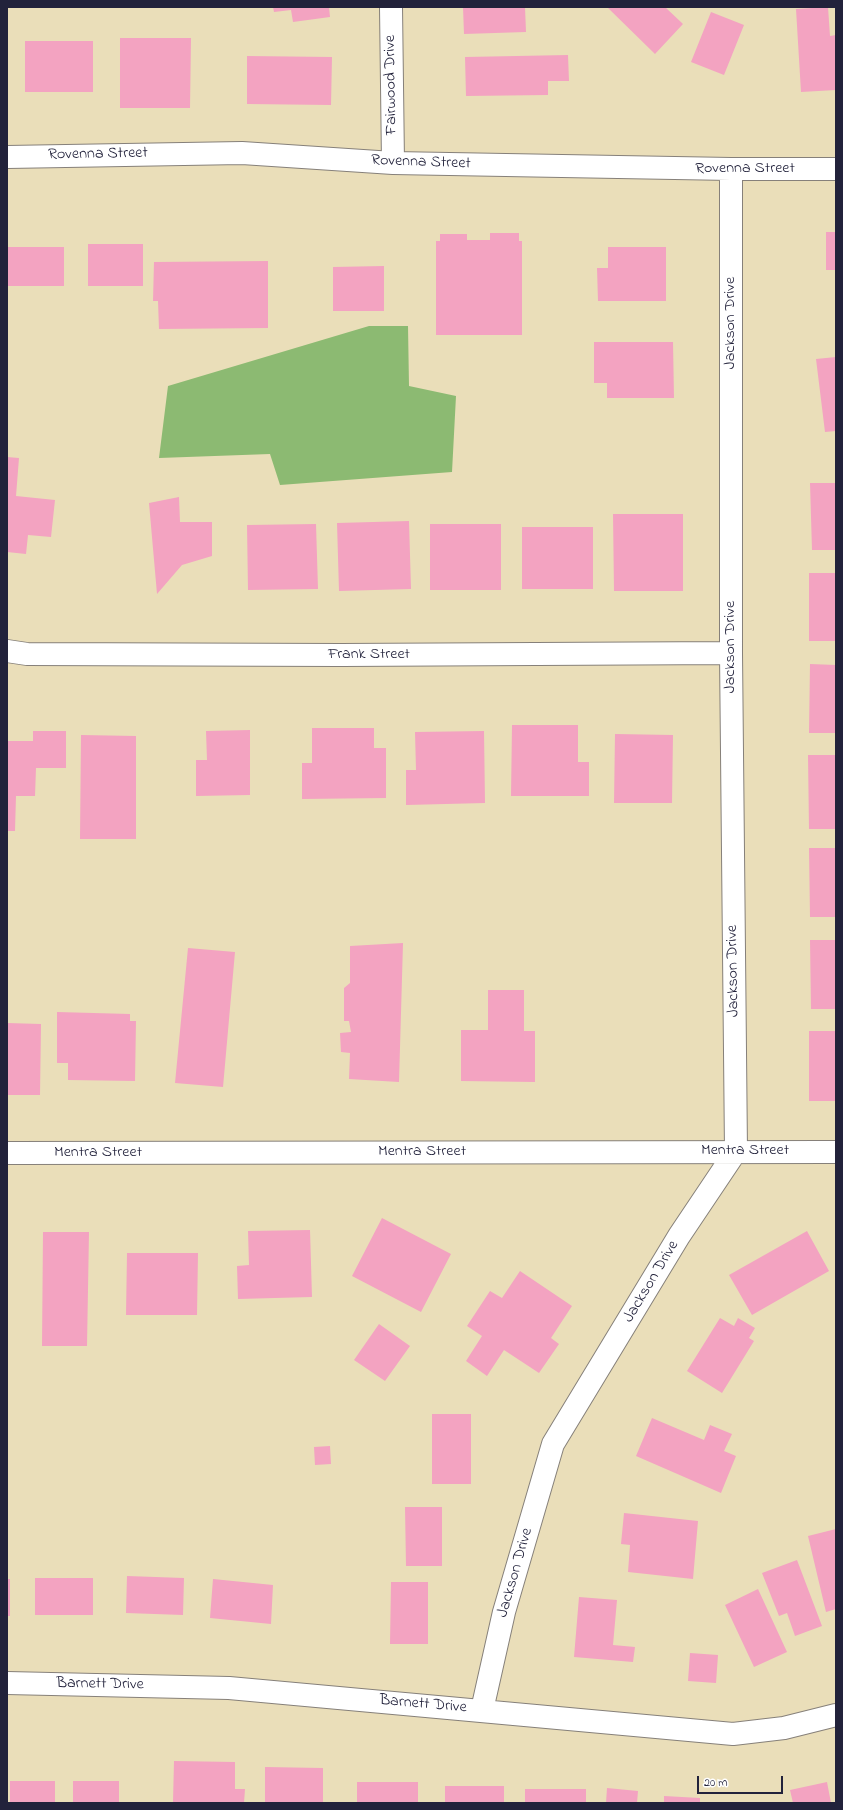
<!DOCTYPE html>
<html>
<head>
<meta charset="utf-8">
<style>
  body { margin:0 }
  #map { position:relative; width:843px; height:1810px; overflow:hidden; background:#eadeb9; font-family:"Indie Flower",sans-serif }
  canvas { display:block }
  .frame { position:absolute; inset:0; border:8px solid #22223b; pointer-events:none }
  .scale { position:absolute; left:697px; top:1776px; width:86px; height:18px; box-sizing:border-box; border:2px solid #22223b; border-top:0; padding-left:5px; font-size:12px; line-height:14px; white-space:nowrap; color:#22223b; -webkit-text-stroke:3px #fff; paint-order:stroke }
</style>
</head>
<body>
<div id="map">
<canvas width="843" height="1810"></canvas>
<div class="frame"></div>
<div class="scale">20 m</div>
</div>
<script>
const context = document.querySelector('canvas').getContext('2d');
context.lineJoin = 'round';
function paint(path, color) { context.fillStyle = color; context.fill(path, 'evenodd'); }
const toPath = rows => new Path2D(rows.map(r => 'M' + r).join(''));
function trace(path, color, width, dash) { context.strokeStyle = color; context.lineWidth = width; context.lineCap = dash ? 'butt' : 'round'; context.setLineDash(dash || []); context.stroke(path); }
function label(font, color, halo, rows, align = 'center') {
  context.font = font + ' "Indie Flower",sans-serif'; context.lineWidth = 3; context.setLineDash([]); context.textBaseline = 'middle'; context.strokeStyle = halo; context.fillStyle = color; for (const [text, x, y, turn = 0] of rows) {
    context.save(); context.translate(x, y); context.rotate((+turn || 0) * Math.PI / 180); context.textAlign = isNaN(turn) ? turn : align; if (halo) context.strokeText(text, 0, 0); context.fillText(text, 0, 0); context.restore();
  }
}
paint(toPath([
  [369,326,408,326,409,386,456,396,452,472,280,485,270,454,159,458,168,386]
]), '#8cba72');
paint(toPath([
  [273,7,329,7,330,17,293,22,291,10,274,12],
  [463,7,525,7,526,32,464,34],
  [607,7,665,7,683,24,655,54],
  [828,7,830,36,836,35,836,90,801,92,796,9],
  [711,12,744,25,724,75,691,62],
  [120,38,191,38,190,108,120,108],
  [25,41,93,41,93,92,25,92],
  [568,55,569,81,548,81,548,95,466,96,465,57],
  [247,56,332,57,331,105,247,104],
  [826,232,836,232,836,270,826,270],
  [490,233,519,233,519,241,522,241,522,335,436,335,436,241,440,241,440,234,467,234,467,240,490,240],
  [88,244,143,244,143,286,88,286],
  [7,247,64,247,64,286,7,286],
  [608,247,666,247,666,301,598,301,597,268,608,268],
  [268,261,268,328,159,329,158,301,153,301,154,262],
  [384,266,384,311,333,311,333,267],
  [594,342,673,342,674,398,607,398,607,383,594,383],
  [836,357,836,431,825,432,816,359],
  [7,457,19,458,16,496,55,500,51,537,28,535,26,554,7,552],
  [810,483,836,483,836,550,812,550],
  [179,497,180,522,212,522,212,556,182,565,157,594,149,503],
  [613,514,683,514,683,591,614,591],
  [409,521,411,589,339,591,337,523],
  [316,524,318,589,248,590,247,525],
  [430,524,501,524,501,590,430,590],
  [522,527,593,527,593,589,522,589],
  [809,573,836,573,836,641,809,641],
  [810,664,836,665,836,733,809,733],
  [512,725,578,725,578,762,589,762,589,796,511,796],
  [312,728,374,728,374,748,386,748,386,798,302,799,302,763,312,763],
  [250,730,250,795,196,796,196,760,207,760,206,731],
  [33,731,66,731,66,768,36,768,35,796,16,796,15,831,7,831,7,741,33,741],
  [484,731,485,803,406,805,406,770,416,770,415,732],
  [615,734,673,735,672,803,614,803],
  [81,735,136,736,136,839,80,839],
  [808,755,836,755,836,829,809,829],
  [809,848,836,848,836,917,810,917],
  [810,940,836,940,836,1009,811,1009],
  [403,943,399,1082,349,1079,350,1053,341,1052,340,1033,351,1032,349,1021,344,1021,344,988,350,983,350,946],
  [188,948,235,952,223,1087,175,1083],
  [488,990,524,990,524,1031,535,1031,535,1082,461,1081,461,1030,488,1030],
  [57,1012,130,1014,130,1021,136,1021,135,1081,68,1080,68,1063,57,1063],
  [7,1023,41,1024,40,1095,7,1095],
  [809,1031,836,1031,836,1101,809,1101],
  [382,1218,451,1254,421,1312,352,1276],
  [310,1230,312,1297,238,1299,237,1266,249,1265,248,1231],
  [807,1231,829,1271,752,1315,729,1275],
  [43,1232,89,1232,87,1346,42,1346],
  [127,1253,198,1253,197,1315,126,1315],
  [520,1271,572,1306,551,1338,559,1344,539,1373,504,1350,487,1376,466,1361,482,1336,467,1326,490,1291,502,1298],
  [720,1318,734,1326,738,1318,755,1328,749,1338,754,1341,722,1393,687,1371],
  [379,1324,410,1346,385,1381,354,1360],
  [432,1414,471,1414,471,1484,432,1484],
  [652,1418,704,1440,710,1425,732,1434,724,1451,736,1456,721,1493,636,1456],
  [330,1446,331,1464,315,1465,314,1447],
  [405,1507,442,1507,442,1566,406,1566],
  [624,1513,698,1521,693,1579,628,1572,630,1545,621,1544],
  [836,1529,836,1609,826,1612,808,1536],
  [797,1560,822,1626,795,1636,787,1613,779,1616,762,1573],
  [127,1576,184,1578,183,1615,126,1613],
  [35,1578,93,1578,93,1615,35,1615],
  [7,1579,10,1579,10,1616,7,1616],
  [213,1579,273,1585,271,1624,210,1618],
  [391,1582,428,1582,428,1644,390,1644],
  [758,1589,787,1652,754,1667,725,1605],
  [579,1597,617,1600,613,1645,635,1647,633,1662,574,1657],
  [690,1653,718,1655,716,1683,688,1681],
  [174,1761,235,1762,235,1789,245,1789,244,1803,173,1802],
  [265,1767,323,1768,323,1803,265,1803],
  [10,1781,55,1781,55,1803,10,1803],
  [73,1781,119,1781,119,1803,73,1803],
  [357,1782,418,1782,418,1803,357,1803],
  [827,1782,831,1803,793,1803,790,1790],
  [445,1786,504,1786,504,1803,445,1803],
  [607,1788,638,1791,637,1803,606,1803],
  [525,1789,586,1789,586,1803,525,1803],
  [664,1796,700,1798,700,1803,664,1803]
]), '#f3a3c1');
const minor = toPath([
  [391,7,393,163],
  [7,157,242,153,393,163,731,169,836,169],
  [7,651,27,654,341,655,731,653],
  [7,1153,836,1152],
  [7,1683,229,1688,733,1734,784,1728,836,1715],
  [482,1710,504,1612,553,1444,679,1236,736,1151,731,653,731,169]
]);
trace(minor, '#86807a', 24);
trace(minor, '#fff', 22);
label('16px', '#22223b', '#fff', [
  ["Fairwood Drive",392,85,-91],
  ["Rovenna Street",98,155,-1],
  ["Rovenna Street",421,163,2],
  ["Rovenna Street",745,169],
  ["Jackson Drive",731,323,-90],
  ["Jackson Drive",731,647,-90],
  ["Frank Street",369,655],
  ["Jackson Drive",734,971,-91],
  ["Mentra Street",745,1151],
  ["Mentra Street",422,1152],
  ["Mentra Street",98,1153],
  ["Jackson Drive",652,1282,-59],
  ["Jackson Drive",516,1573,-74],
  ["Barnett Drive",100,1685,1],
  ["Barnett Drive",423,1705,5]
]);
</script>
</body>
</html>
